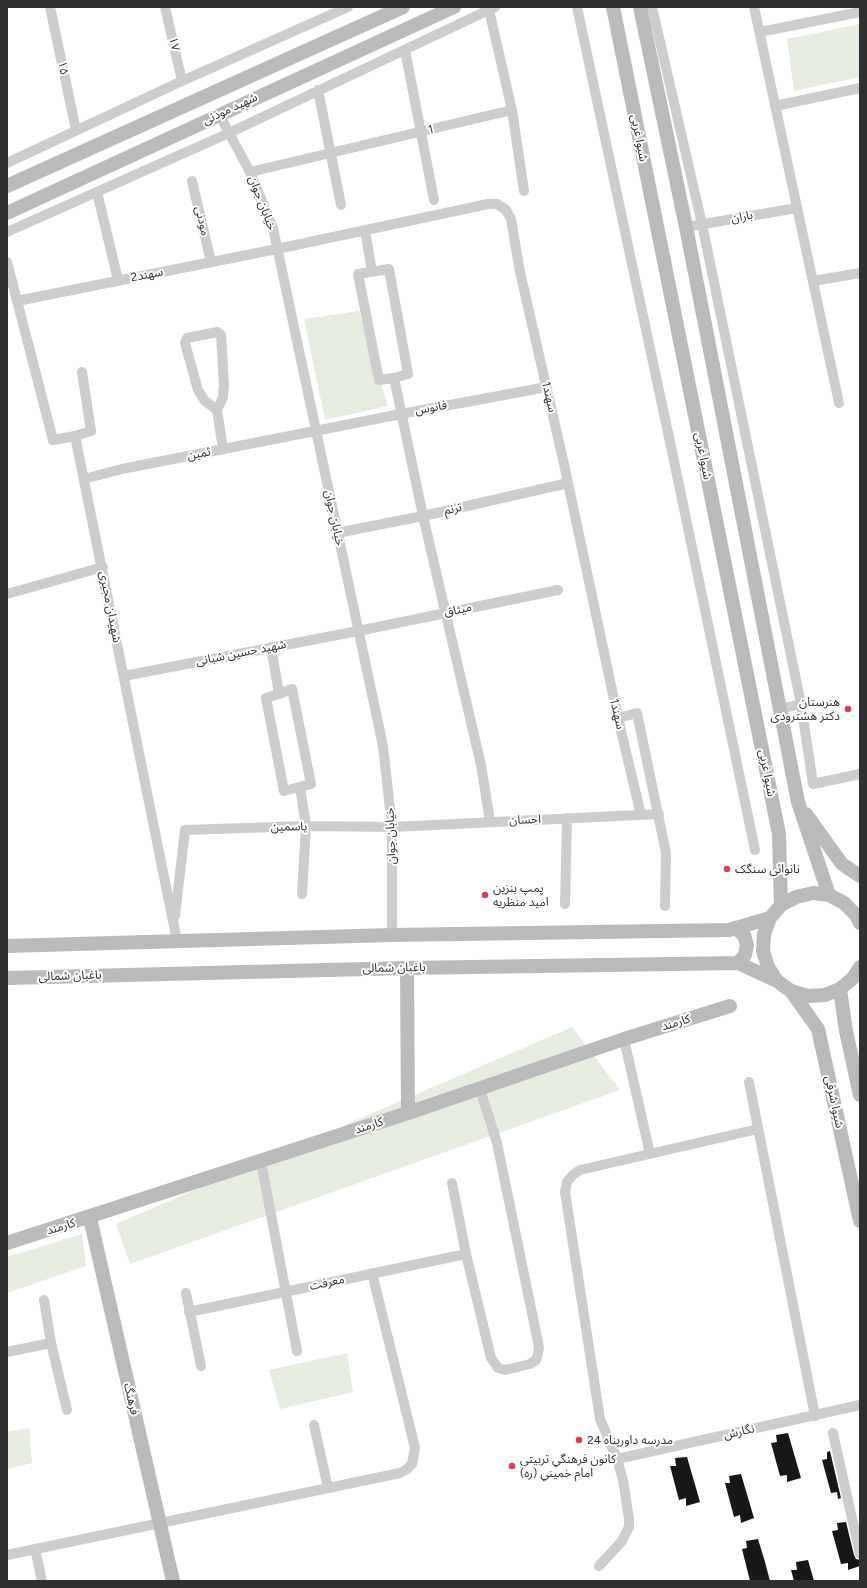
<!DOCTYPE html>
<html>
<head>
<meta charset="utf-8">
<style>
  body { margin:0 }
  #map { position:relative; width:867px; height:1588px; overflow:hidden; background:#fff; font-family:Figtree,sans-serif }
  canvas { display:block }
  .frame { position:absolute; inset:0; border:8px solid #303030; pointer-events:none }
</style>
</head>
<body>
<div id="map">
<canvas width="867" height="1588"></canvas>
<div class="frame"></div>
</div>
<script>
const context = document.querySelector('canvas').getContext('2d');
context.lineJoin = 'round';
function paint(path, color) { context.fillStyle = color; context.fill(path, 'evenodd'); }
const toPath = rows => new Path2D(rows.map(r => 'M' + r).join(''));
function trace(path, color, width, dash) { context.strokeStyle = color; context.lineWidth = width; context.lineCap = dash ? 'butt' : 'round'; context.setLineDash(dash || []); context.stroke(path); }
function label(font, color, halo, rows, align = 'center') {
  context.font = font + ' Figtree,"Noto Sans Arabic",sans-serif'; context.lineWidth = 4; context.setLineDash([]); context.textBaseline = 'middle'; context.strokeStyle = halo; context.fillStyle = color; for (const [text, x, y, turn = 0] of rows) {
    context.save(); context.translate(x, y); context.rotate((+turn || 0) * Math.PI / 180); context.textAlign = isNaN(turn) ? turn : align; if (halo) context.strokeText(text, 0, 0); context.fillText(text, 0, 0); context.restore();
  }
}
paint(toPath([
  [860,24,860,77,794,91,787,39],
  [359,311,388,406,325,420,304,319],
  [572,1027,620,1090,130,1264,116,1224],
  [82,1234,86,1266,7,1293,7,1257],
  [347,1353,353,1392,280,1409,269,1370],
  [29,1428,32,1463,7,1469,7,1432]
]), '#e6ecdf');
paint(toPath([
  [788,1433,801,1478,787,1482,787,1475,780,1476,771,1443,777,1442,776,1435],
  [830,1451,841,1498,838,1499,837,1492,831,1493,822,1460,827,1459,827,1452],
  [687,1457,700,1502,686,1506,686,1498,679,1500,670,1466,676,1466,675,1458],
  [741,1474,754,1518,741,1523,740,1515,734,1517,725,1483,730,1483,729,1476],
  [846,1522,854,1555,856,1559,860,1560,860,1566,848,1570,848,1563,841,1564,832,1531,838,1530,837,1523],
  [758,1539,765,1562,770,1581,750,1581,742,1549,747,1548,746,1541],
  [808,1560,814,1581,794,1581,791,1570,797,1570,796,1562]
]), '#171717');
trace(toPath([
  [50,7,76,130],
  [165,7,182,81],
  [577,7,673,456,755,850],
  [652,7,702,224,801,704],
  [754,7,839,403],
  [760,32,860,12],
  [405,50,434,200],
  [318,90,341,205],
  [775,106,860,88],
  [512,110,524,191],
  [219,114,250,172,273,228,383,746,392,827,392,935],
  [7,163,182,81,348,7],
  [250,172,512,110,489,10],
  [192,181,211,262],
  [97,192,118,280],
  [686,227,797,208],
  [365,230,372,272],
  [7,232,229,133,495,7],
  [7,262,53,440,75,436,177,941],
  [813,281,860,273],
  [17,301,277,249,488,204,497,204,506,210,511,219,520,272,564,464,618,718,641,815],
  [394,378,379,380,358,274,389,269,408,374,394,378,423,516,481,765,490,821],
  [217,410,204,400,198,390,185,343,187,338,217,332,221,335,224,385,223,397,217,410,223,449],
  [75,436,91,431,82,372],
  [84,479,122,469,401,414,547,387],
  [337,533,423,516,568,483],
  [7,594,103,567],
  [271,647,279,694,266,698,284,791,311,784,292,689,279,694],
  [124,676,358,631,558,590],
  [780,709,801,704,813,784,860,774],
  [618,718,637,713,666,853,665,906],
  [300,787,306,826,302,894],
  [565,904,567,818],
  [175,916,185,830,306,826,392,827,659,814],
  [624,1039,650,1154],
  [749,1082,815,1416],
  [261,1162,297,1351],
  [452,1183,466,1254,491,1358,498,1368,505,1370,530,1364,536,1360,538,1354,539,1347,497,1143,480,1089],
  [186,1293,201,1366],
  [44,1300,51,1343,67,1410],
  [189,1312,466,1254],
  [7,1352,51,1343],
  [314,1425,328,1488],
  [833,1433,860,1554],
  [617,1459,860,1405],
  [35,1549,42,1581],
  [7,1555,400,1473,407,1469,412,1464,415,1448,372,1273],
  [599,1566,622,1541,629,1527,629,1519,623,1480,617,1459,600,1419,565,1192,567,1182,573,1175,580,1170,758,1129]
]), '#cdcdcd', 10);
trace(toPath([
  [613,7,779,834,781,905],
  [640,7,686,227,798,802,829,895],
  [7,186,403,7],
  [7,213,454,7],
  [806,814,842,864,860,876],
  [860,923,856,915,844,903,829,895,813,893,796,897,781,905,770,918,764,934,763,951,768,967,777,981,791,991,808,996,825,995,840,989,853,978,860,967],
  [735,928,744,935,747,945,745,955,738,963],
  [7,946,392,935,729,930,770,918],
  [407,968,408,1113],
  [7,978,407,968,738,963,777,981],
  [840,989,846,1031,860,1095],
  [791,991,818,1029,860,1221],
  [90,1218,173,1581],
  [7,1243,408,1113,624,1039,730,1006]
]), '#bababa', 14);
for (const [x, y, r, color] of [
  [848,709,4,"#da3e51"],
  [727,869,4,"#da3e51"],
  [485,895,4,"#da3e51"],
  [579,1440,4,"#da3e51"],
  [512,1466,4,"#da3e51"]
]) { const dot = new Path2D(); dot.arc(x, y, r, 0, 2 * Math.PI); context.fillStyle = color; context.fill(dot); trace(dot, '#fff', 1.5); }
label('12px', '#303030', '#fff', [
  ["۱۷",174,44,77],
  ["۱۵",63,68,78],
  ["شهید موذنی",230,109,-25],
  ["1",431,130,-13],
  ["شیوا غربی",639,138,79],
  ["خیابان جوان",262,203,69],
  ["باران",742,217,-10],
  ["موذنی",202,221,77],
  ["2سهند",147,275,-11],
  ["1سهند",549,397,77],
  ["فانوس",431,408,-10],
  ["ثمین",199,454,-11],
  ["شیوا غربی",703,456,79],
  ["ترنم",453,509,-13],
  ["خیابان جوان",334,518,78],
  ["شهیدان مجیری",110,607,79],
  ["میثاق",458,610,-12],
  ["شهید حسین شبانی",241,653,-11],
  ["1سهند",617,714,77],
  ["شیوا غربی",767,773,79],
  ["احسان",525,820,-2],
  ["یاسمین",289,827,-1],
  ["خیابان جوان",391,836,-92],
  ["باغبان شمالی",394,968,-1],
  ["باغبان شمالی",70,976,-2],
  ["کارمند",676,1023,-17],
  ["شیوا شرقی",834,1102,78],
  ["کارمند",369,1126,-18],
  ["کارمند",61,1227,-17],
  ["معرفت",327,1283,-12],
  ["فرهنگ",131,1399,77],
  ["نگارش",739,1432,-12]
]);
label('12px', '#303030', '#fff', [
  ["هنرستان",840,702,"right"],
  ["دکتر هشترودی",840,716,"right"],
  ["نانوائی سنگک",735,869],
  ["پمپ بنزین",493,888],
  ["امید منظریه",493,902],
  ["مدرسه داورپناه 24",587,1440],
  ["كانون فرهنگي تربيتي",520,1459],
  ["امام خميني (ره)",520,1473]
], 'left');
</script>
</body>
</html>
